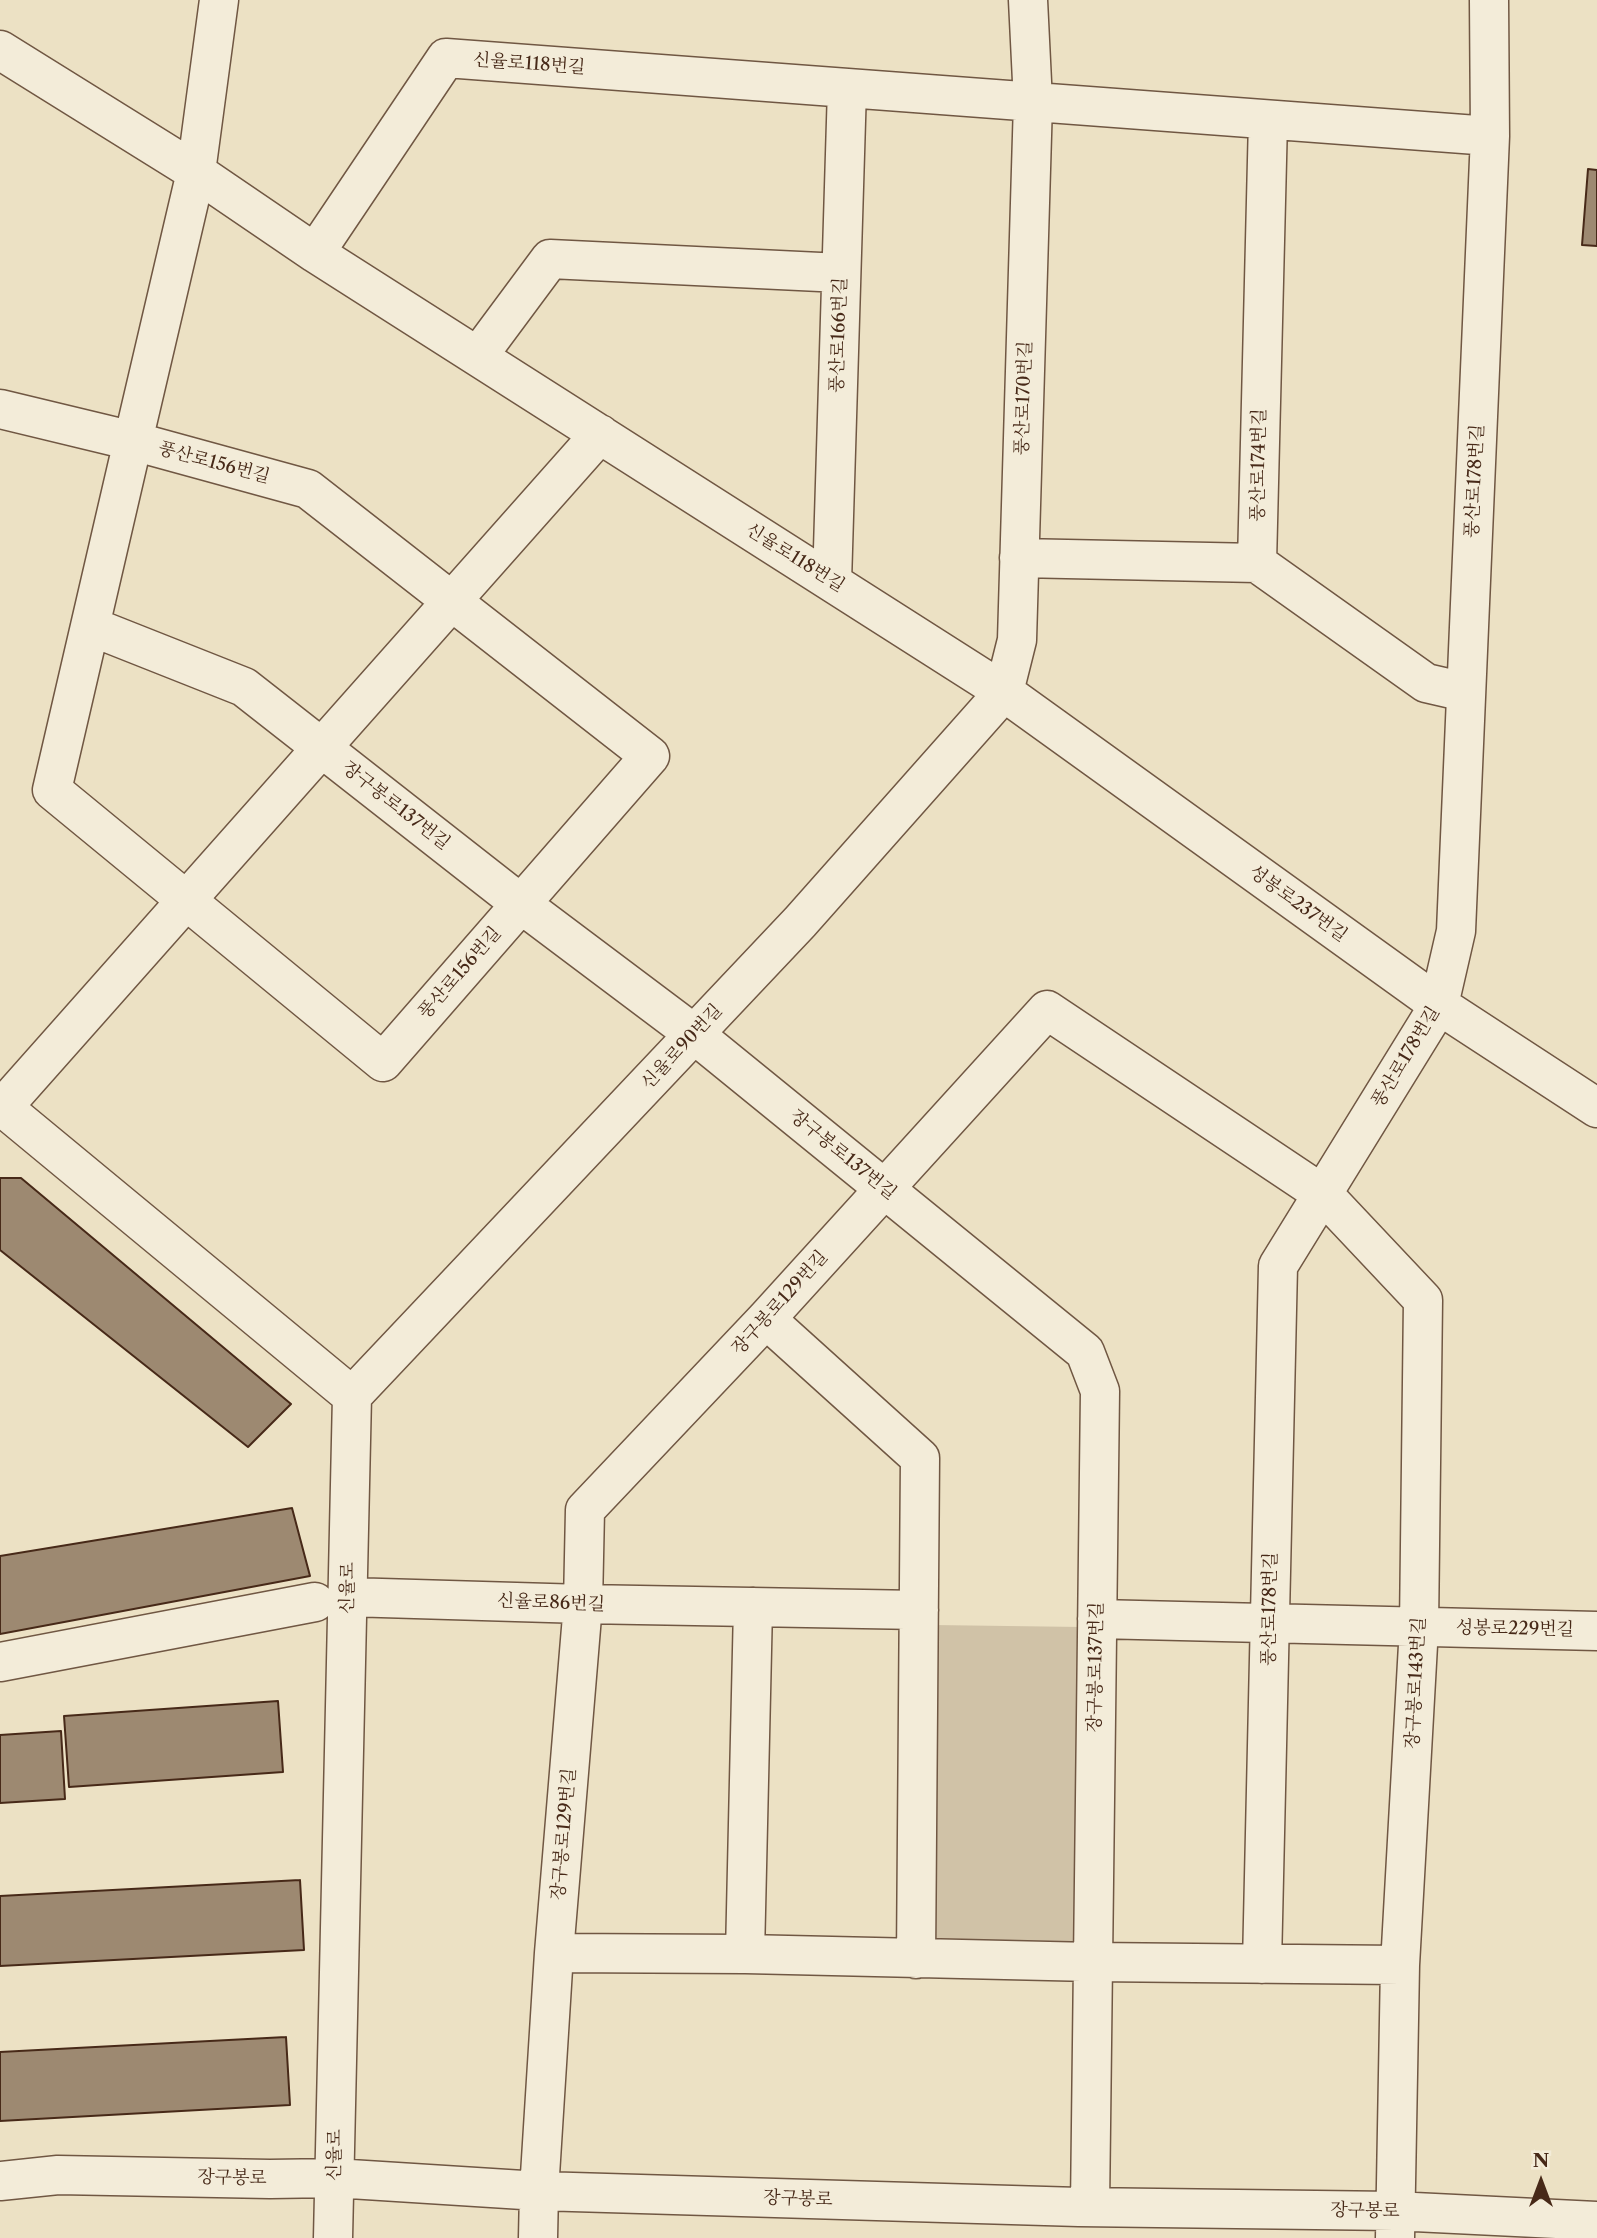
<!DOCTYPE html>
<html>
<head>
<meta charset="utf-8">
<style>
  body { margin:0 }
  #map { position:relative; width:1597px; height:2238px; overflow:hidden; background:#ece1c4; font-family:"Libre Caslon Text",serif }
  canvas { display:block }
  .north { position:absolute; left:1506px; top:2147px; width:70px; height:70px; -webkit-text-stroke:5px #f3ecd9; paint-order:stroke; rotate:0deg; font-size:19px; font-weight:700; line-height:28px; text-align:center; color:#472918 }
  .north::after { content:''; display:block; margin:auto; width:24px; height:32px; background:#472918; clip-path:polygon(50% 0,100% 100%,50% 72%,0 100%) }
</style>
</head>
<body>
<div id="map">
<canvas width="1597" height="2238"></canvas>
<div class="north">N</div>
</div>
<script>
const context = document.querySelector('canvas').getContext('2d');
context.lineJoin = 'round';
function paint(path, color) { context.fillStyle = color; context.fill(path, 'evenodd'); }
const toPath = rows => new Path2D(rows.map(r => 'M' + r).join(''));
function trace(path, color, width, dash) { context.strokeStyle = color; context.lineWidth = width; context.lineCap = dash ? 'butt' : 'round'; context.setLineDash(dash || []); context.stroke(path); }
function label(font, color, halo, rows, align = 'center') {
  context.font = font + ' "Libre Caslon Text","Noto Serif KR",serif'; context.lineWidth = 5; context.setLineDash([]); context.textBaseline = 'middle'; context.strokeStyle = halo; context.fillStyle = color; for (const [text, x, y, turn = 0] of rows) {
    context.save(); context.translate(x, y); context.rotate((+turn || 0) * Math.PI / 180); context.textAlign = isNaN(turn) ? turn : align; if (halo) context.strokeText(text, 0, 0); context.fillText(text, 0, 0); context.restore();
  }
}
paint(toPath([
  [933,1625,1082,1627,1076,1945,929,1944]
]), '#d0c2a7');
const building = toPath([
  [1588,169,1597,170,1597,246,1582,245,1588,169],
  [0,1178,21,1178,291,1404,248,1447,0,1250,0,1178],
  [292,1508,310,1576,0,1634,0,1556,292,1508],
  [278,1701,283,1772,69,1787,64,1716,278,1701],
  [61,1731,65,1799,0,1803,0,1735,61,1731],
  [300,1880,304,1950,0,1966,0,1896,300,1880],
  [286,2037,290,2105,0,2121,0,2052,286,2037]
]);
paint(building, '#9d8971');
trace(building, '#472918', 2);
const minor = toPath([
  [0,50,196,172,315,253,1004,692,1439,1005,1597,1108],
  [1268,120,1257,563,1426,683,1465,692],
  [315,253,446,58,1490,136],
  [478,356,550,259,841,273],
  [0,409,133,441,308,489,650,756,383,1062,52,790,133,441,196,172,219,0],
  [1019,558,1257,563],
  [832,582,847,88],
  [90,626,244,687,521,904,694,1034,1085,1352,1100,1391,1090,2207],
  [0,1105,352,1396,333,2238],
  [3,1107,600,434],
  [766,1319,920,1458,916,1959],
  [352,1396,800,922,1004,692,1017,640,1033,102,1028,0],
  [348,1597,583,1604,919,1610],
  [1097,1619,1597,1631],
  [0,1662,315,1602],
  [554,1953,745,1954,1092,1962,1400,1965],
  [745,1954,753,1607],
  [1262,1964,1278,1266,1439,1005,1456,931,1490,136,1489,0],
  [0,2181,58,2175,270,2179,334,2178,539,2191,1079,2207,1394,2211,1597,2221],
  [538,2238,539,2191,554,1953,583,1604,585,1510,766,1319,1047,1010,1324,1195,1423,1300,1419,1627,1400,1965,1395,2238]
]);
trace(minor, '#705743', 41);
trace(minor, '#f3ecd9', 38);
label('18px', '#472918', '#f3ecd9', [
  ["신율로118번길",529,64,4],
  ["풍산로166번길",839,335,-88],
  ["풍산로170번길",1024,398,-88],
  ["풍산로156번길",214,463,15],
  ["풍산로174번길",1259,465,-89],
  ["풍산로178번길",1475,481,-87],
  ["신율로118번길",795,558,32],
  ["장구봉로137번길",396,806,38],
  ["성봉로237번길",1298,904,36],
  ["풍산로156번길",460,973,-49],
  ["신율로90번길",682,1047,-47],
  ["풍산로178번길",1406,1057,-59],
  ["장구봉로137번길",843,1155,39],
  ["장구봉로129번길",780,1303,-48],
  ["신율로",348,1588,-89],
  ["신율로86번길",551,1603,2],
  ["풍산로178번길",1270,1609,-89],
  ["성봉로229번길",1515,1629,1],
  ["장구봉로137번길",1096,1667,-89],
  ["장구봉로143번길",1416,1683,-87],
  ["장구봉로129번길",564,1834,-85],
  ["신율로",335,2155,-89],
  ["장구봉로",232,2178,1],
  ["장구봉로",798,2199,2],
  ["장구봉로",1365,2211,1]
]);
</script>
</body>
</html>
